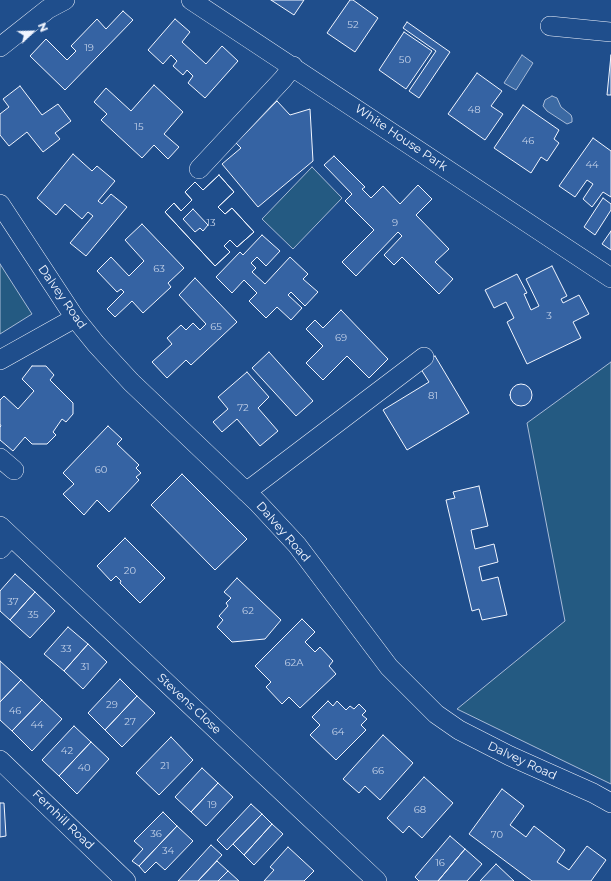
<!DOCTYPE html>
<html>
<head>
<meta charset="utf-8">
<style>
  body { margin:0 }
  #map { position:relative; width:611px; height:881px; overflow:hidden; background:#1f4e8c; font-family:Montserrat,sans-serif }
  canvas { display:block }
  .north { position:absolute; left:12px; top:12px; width:40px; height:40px; -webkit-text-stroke:3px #1f4e8c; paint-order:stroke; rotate:67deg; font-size:11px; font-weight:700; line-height:16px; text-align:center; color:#f2f6ff }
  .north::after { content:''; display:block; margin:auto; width:14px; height:18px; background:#f2f6ff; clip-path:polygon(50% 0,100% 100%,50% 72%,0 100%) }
</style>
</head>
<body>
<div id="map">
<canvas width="611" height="881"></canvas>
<div class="north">N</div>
</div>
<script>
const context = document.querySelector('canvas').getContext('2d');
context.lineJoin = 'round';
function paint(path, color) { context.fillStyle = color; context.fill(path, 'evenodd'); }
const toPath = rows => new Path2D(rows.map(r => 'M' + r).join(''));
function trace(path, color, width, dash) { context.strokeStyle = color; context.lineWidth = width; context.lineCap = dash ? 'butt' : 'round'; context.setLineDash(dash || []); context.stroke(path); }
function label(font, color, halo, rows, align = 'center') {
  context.font = font + ' Montserrat,sans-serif'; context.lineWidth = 3; context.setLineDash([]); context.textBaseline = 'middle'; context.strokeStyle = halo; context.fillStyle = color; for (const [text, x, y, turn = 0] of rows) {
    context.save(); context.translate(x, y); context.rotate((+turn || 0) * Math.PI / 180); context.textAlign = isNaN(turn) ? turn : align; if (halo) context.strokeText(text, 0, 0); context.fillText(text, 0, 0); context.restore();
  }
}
const green = toPath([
  [312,167,342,198,293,249,262,219,312,167],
  [0,264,32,314,0,334,0,264],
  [611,362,611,784,457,709,565,621,527,423,611,362]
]);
paint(green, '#245a82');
trace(green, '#a8bbd7', 1);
const water = toPath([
  [522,55,533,63,516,90,504,83,522,55],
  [552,96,557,98,561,107,571,115,572,118,572,122,567,124,547,111,543,106,545,100,552,96]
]);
paint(water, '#3b69a3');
trace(water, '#a8bbd7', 1);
const building = toPath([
  [271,0,304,0,294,15,271,0],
  [350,0,353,0,378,18,355,52,327,33,350,0],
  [123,11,133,20,65,90,30,56,46,39,67,60,76,51,71,46,97,19,106,29,123,11],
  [175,19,190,32,182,42,206,64,222,46,238,61,205,98,188,83,193,76,187,70,183,75,173,66,177,61,171,55,163,64,148,50,175,19],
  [407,22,450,52,419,98,409,91,436,51,403,28,407,22],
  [404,32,432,51,406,89,379,70,404,32],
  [611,55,611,95,607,95,611,55],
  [477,73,502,91,491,106,503,114,485,140,448,114,477,73],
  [154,85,183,112,164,134,179,147,168,159,154,145,142,158,101,120,107,114,94,102,106,88,131,111,154,85],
  [20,86,42,115,58,104,71,121,55,133,60,139,43,152,27,132,9,146,0,135,0,114,9,107,3,99,20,86],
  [277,101,290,115,310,109,313,161,258,207,222,164,241,148,236,143,277,101],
  [523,105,559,130,554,139,559,143,547,161,541,157,531,173,494,148,523,105],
  [593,138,611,151,611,197,603,192,592,207,583,199,593,184,587,180,575,197,559,186,593,138],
  [73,154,92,171,97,166,115,181,98,201,102,204,111,194,127,207,86,256,70,243,93,216,88,212,82,219,65,204,56,215,37,198,73,154],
  [334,156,365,187,362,189,371,198,383,186,400,204,418,185,432,199,416,215,449,249,435,262,453,279,439,294,402,257,394,265,384,255,402,236,398,232,356,276,342,262,374,230,345,201,352,194,324,165,334,156],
  [219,175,234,192,218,207,225,214,232,208,254,232,237,247,230,240,224,246,230,252,215,266,165,212,174,203,181,211,192,200,185,192,195,182,203,190,219,175],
  [193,209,208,225,203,231,200,228,195,232,183,219,193,209],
  [219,175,234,192,218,207,225,214,232,208,254,232,237,247,230,240,224,246,230,252,215,266,165,212,174,203,181,211,192,200,185,192,195,182,203,190,219,175],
  [603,198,611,204,611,210,595,235,584,227,603,198],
  [142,224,184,268,168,283,171,287,143,313,132,301,115,317,107,309,124,292,121,289,117,292,97,271,111,257,129,276,144,261,125,240,142,224],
  [611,231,611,250,602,244,611,231],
  [262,235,280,251,266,266,257,257,251,263,256,268,252,272,265,284,290,257,308,274,303,279,318,292,305,306,291,292,288,295,302,308,291,320,277,307,266,318,249,301,257,293,244,280,232,293,216,277,240,252,243,255,262,235],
  [552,266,567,296,561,299,563,303,579,295,589,314,573,322,581,338,527,364,507,322,514,318,506,302,494,308,485,290,517,274,527,293,524,294,531,310,539,306,526,279,552,266],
  [195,278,237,322,191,365,186,360,167,378,152,362,172,344,167,338,181,325,186,330,193,323,200,330,206,324,179,295,195,278],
  [341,310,388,359,369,378,347,356,323,380,306,363,323,346,306,329,315,320,323,328,341,310],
  [269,352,313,401,296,416,252,368,269,352],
  [435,356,469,413,407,450,383,410,429,382,419,366,435,356],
  [32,366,46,366,54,375,50,380,73,403,73,414,66,422,62,419,53,432,56,435,47,444,32,444,25,437,13,451,0,440,0,427,1,426,0,424,0,400,4,396,18,409,34,391,22,379,32,366],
  [247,372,269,397,258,408,278,431,260,446,237,419,222,432,213,422,228,409,218,397,247,372],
  '510 395a11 11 0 1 1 22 0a11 11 0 1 1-22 0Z',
  [108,426,122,439,117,444,139,465,136,468,141,473,136,477,139,480,109,512,97,500,84,515,63,494,74,484,63,473,108,426],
  [182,474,247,539,215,570,151,505,182,474],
  [479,486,488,526,471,530,475,549,494,544,498,562,479,567,482,581,498,577,507,615,482,620,479,609,472,611,446,500,455,498,453,492,479,486],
  [125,538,165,578,140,603,120,583,121,581,116,576,111,581,97,566,125,538],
  [15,574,35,592,10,620,0,611,0,591,15,574],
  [237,578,281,620,265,639,232,642,217,627,223,620,219,616,228,606,226,603,231,598,224,592,237,578],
  [35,592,55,611,30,638,10,620,35,592],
  [302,619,315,632,305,642,315,652,320,647,333,661,329,666,336,674,300,708,289,697,282,704,266,687,271,682,255,666,302,619],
  [68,627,88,644,64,671,44,654,68,627],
  [88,644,107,662,83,689,64,671,88,644],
  [0,661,21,680,0,702,0,661],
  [120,679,137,696,105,730,88,713,120,679],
  [21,680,42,700,12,731,0,720,0,702,21,680],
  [137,696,155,713,122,747,105,730,137,696],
  [42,700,62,719,32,751,12,731,42,700],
  [328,701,333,706,337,701,346,710,350,706,354,709,359,704,366,711,362,715,367,719,361,725,366,730,336,760,310,735,320,725,312,717,328,701],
  [74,726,91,742,59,776,42,760,74,726],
  [383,735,413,763,380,800,365,786,359,793,343,779,383,735],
  [171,737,193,760,159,795,136,773,171,737],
  [91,742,109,759,77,794,59,776,91,742],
  [202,768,218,783,191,812,175,797,202,768],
  [424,777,453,803,422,838,409,826,403,833,387,818,424,777],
  [218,783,233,797,206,826,191,812,218,783],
  [502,789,524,806,510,825,526,837,534,826,565,850,557,862,569,870,587,846,606,860,591,881,532,881,469,834,502,789],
  [0,803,4,803,6,836,0,837,0,803],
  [251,804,262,814,227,850,217,840,251,804],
  [163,812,177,826,139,866,132,861,143,849,134,841,163,812],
  [262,814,272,824,244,855,233,844,262,814],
  [272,824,283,834,254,865,244,855,272,824],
  [177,826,193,841,165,870,156,862,145,873,139,866,177,826],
  [450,836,465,849,438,881,419,881,415,877,450,836],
  [211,845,222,855,198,881,178,881,211,845],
  [288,847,314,871,304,881,264,881,274,870,270,867,288,847],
  [465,849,482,864,467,881,438,881,465,849],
  [217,861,228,871,218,881,198,881,217,861],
  [496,864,514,881,480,881,496,864],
  [228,871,239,881,218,881,228,871]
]);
paint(building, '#3563a3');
trace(building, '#f2f6ff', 1);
const minor = toPath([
  [191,0,611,278],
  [550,26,611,32],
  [0,47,48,9,65,0],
  [199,169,283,79,293,66],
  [0,204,75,318,96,344,131,382,257,502,297,545,389,667,436,714,459,730,510,756,593,793,611,803],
  [0,360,75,318],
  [0,458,14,470],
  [246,492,424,357],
  [0,526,377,881],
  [0,549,11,537],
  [0,760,126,881]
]);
trace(minor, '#f2f6ff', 20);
trace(minor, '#1f4e8c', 19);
label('10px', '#c3d1e8', null, [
  ["52",353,25],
  ["19",89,48],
  ["50",405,60],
  ["48",474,110],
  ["15",139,127],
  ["46",528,141],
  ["44",592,165],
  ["13",211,223],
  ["9",395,223],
  ["63",159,269],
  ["3",549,316],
  ["65",216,327],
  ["69",341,338],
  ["81",433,396],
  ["72",243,408],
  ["60",101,470],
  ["20",130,571],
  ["37",13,602],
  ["62",248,611],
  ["35",33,615],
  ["33",66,649],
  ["62A",294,663],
  ["31",85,667],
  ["29",112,705],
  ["46",15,711],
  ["27",130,722],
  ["44",37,725],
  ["64",338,732],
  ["42",67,751],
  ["21",165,766],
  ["40",84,768],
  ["66",378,771],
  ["19",212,805],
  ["68",420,810],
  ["36",156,834],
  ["70",497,835],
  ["34",168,851],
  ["16",440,863]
]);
label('12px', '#f2f6ff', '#1f4e8c', [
  ["White House Park",401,138,34],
  ["Dalvey Road",62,297,55],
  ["Dalvey Road",283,532,49],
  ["Stevens Close",189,704,43],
  ["Dalvey Road",522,761,25],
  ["Fernhill Road",63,820,44]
]);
</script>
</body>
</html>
